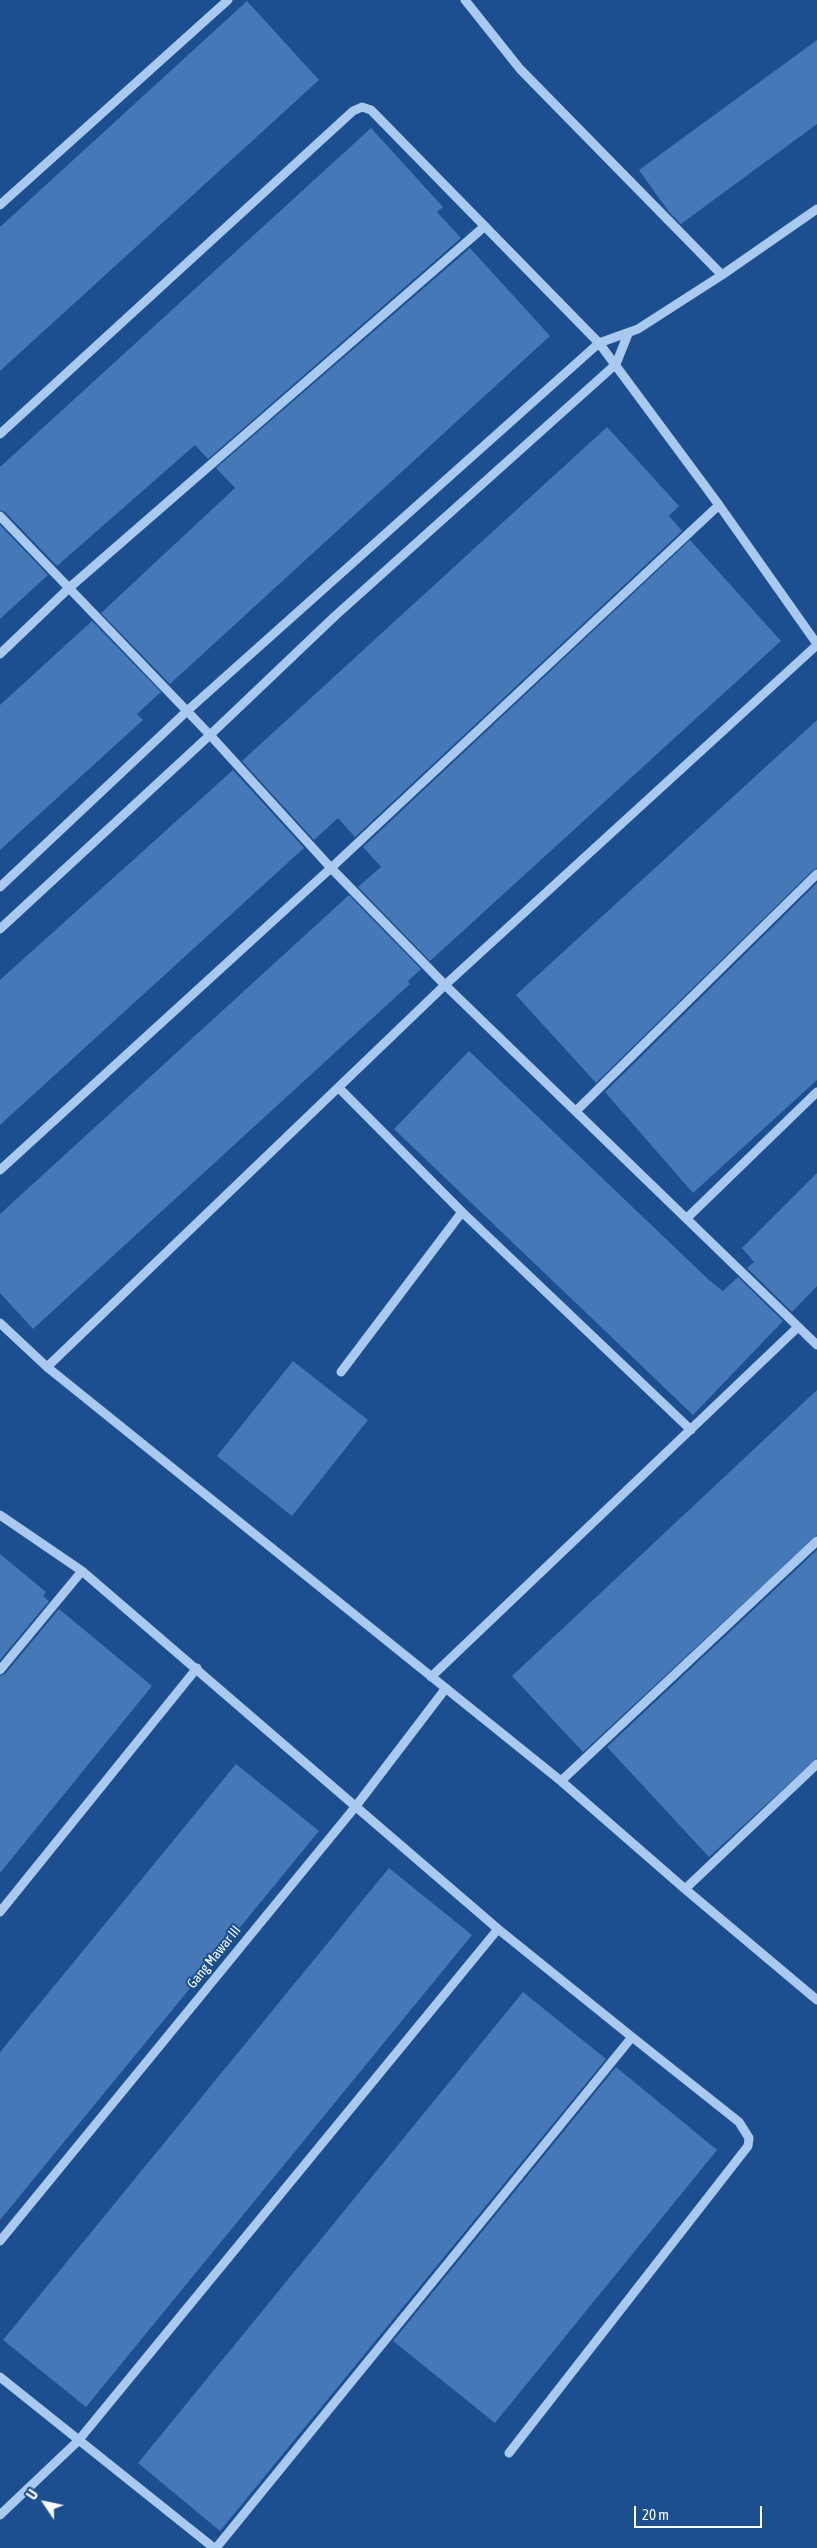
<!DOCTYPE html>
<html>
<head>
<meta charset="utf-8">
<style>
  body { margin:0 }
  #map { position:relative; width:817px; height:2548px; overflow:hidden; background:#1b4f8f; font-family:"Asap Condensed",sans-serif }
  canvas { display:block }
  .north { position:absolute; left:20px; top:2478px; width:50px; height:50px; -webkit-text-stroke:4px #1b4f8f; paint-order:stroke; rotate:304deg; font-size:14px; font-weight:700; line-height:20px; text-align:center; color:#fff }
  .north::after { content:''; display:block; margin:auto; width:18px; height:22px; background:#fff; clip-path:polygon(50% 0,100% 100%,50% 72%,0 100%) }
  .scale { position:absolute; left:634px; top:2506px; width:128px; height:22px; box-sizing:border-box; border:2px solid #fff; border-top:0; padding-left:6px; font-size:15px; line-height:18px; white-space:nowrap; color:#fff; -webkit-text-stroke:4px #1b4f8f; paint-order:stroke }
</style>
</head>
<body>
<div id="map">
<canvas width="817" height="2548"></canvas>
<div class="north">U</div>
<div class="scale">20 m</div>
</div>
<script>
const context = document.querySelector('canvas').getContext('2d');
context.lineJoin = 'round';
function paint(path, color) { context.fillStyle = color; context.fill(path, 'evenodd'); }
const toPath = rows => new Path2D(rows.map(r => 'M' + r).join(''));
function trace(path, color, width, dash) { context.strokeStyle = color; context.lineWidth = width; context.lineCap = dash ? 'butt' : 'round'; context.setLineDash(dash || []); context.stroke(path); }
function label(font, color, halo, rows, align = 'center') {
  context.font = font + ' "Asap Condensed",sans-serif'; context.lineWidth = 4; context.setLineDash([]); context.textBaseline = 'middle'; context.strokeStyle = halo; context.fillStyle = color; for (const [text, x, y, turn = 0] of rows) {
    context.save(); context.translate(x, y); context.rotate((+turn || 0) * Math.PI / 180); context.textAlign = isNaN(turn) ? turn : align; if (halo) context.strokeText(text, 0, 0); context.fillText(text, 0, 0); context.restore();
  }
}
paint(toPath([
  [247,1,319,80,0,371,0,227],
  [817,40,817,124,681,224,669,212,639,170],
  [371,128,443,207,437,212,461,238,208,459,195,445,57,566,5,512,0,510,0,467],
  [470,248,550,336,170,684,101,613,235,488,216,468],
  [607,427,679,506,669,516,682,531,355,837,338,818,314,840,242,761],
  [0,525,48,575,0,619],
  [690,540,781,641,430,961,358,887,381,867,363,847],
  [92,621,161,692,137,714,143,720,0,850,0,705],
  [817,720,817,868,813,870,596,1083,516,995],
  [233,770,304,848,0,1125,0,980],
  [817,883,817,1080,693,1193,605,1092],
  [349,895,421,969,408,981,410,984,33,1329,0,1293,0,1214],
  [469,1051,709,1280,723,1291,738,1277,783,1321,693,1415,394,1129],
  [817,1173,817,1286,792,1312,747,1268,754,1262,742,1248],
  [293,1361,368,1420,292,1516,217,1456],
  [817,1390,817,1535,583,1752,512,1676],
  [817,1550,817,1758,709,1857,607,1747],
  [0,1554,46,1592,43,1596,49,1601,0,1660],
  [59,1609,152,1686,0,1873,0,1676,5,1674],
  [236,1764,319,1831,0,2220,0,2052],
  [389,1868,472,1935,86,2407,3,2340],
  [523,1992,606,2059,220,2531,138,2463],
  [616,2067,717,2150,495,2423,393,2341]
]), '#4478b7');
trace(toPath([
  [465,0,520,69,722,275],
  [0,205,228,0],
  [0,434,353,111,362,107,371,110,599,343,719,505,817,644],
  [0,516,210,735,331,868,445,985,817,1345],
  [0,654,69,588,485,226],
  [0,887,187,711,599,343,638,329,722,275,817,209],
  [0,929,210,735,335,616,616,364,628,334],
  [339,1088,462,1212,691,1430],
  [576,1111,817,874],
  [0,1170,331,868,719,505],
  [687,1218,817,1092],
  [0,1323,47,1367,561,1781,685,1889,817,2000],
  [47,1367,445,985,817,645],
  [341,1372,462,1212],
  [0,1515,82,1571,498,1929,632,2037,216,2548],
  [0,1670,82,1571],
  [431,1677,798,1327],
  [561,1781,817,1541],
  [685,1889,817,1764],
  [0,1912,197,1668],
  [0,2241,356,1806,446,1688],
  [0,2377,214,2548],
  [509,2453,748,2146,749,2138,739,2122,632,2037],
  [0,2515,78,2441,498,1929]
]), '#a9c9ee', 9);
label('14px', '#fff', '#1b4f8f', [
  ["Gang Mawar III",214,1957,-51]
]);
</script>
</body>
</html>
